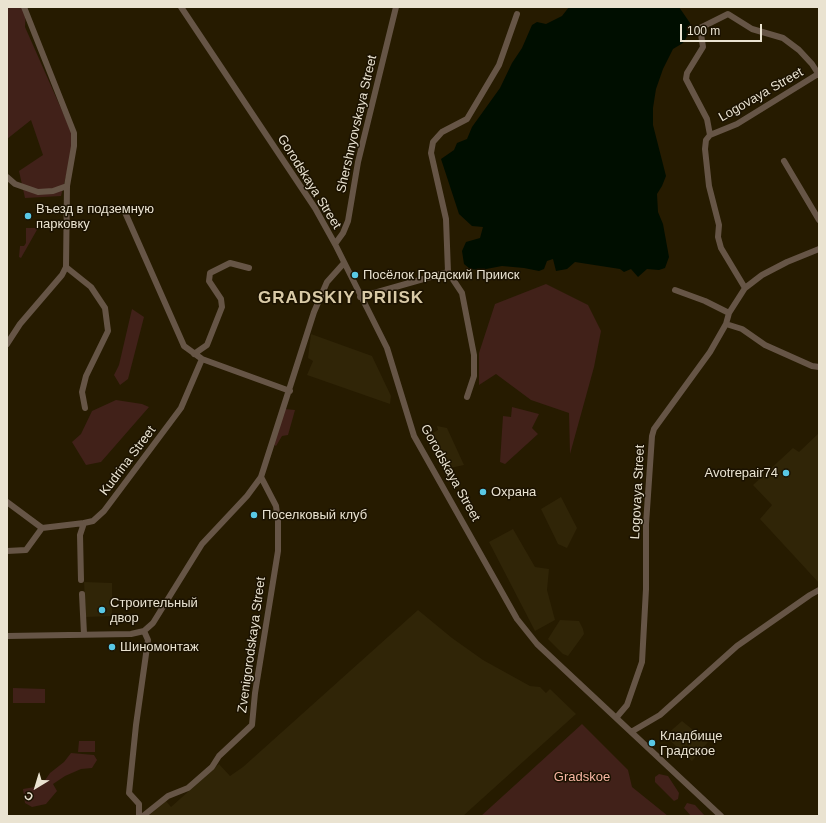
<!DOCTYPE html>
<html>
<head>
<meta charset="utf-8">
<style>
  body { margin:0 }
  #map { position:relative; width:826px; height:823px; overflow:hidden; background:#261b00; font-family:Helvetica,sans-serif }
  canvas { display:block }
  .frame { position:absolute; inset:0; border:8px solid #eae3d1; pointer-events:none }
  .north { position:absolute; left:16px; top:767px; width:40px; height:40px; -webkit-text-stroke:3px #1b1200; paint-order:stroke; rotate:218deg; font-size:11px; font-weight:700; line-height:16px; text-align:center; color:#eae3d1 }
  .north::after { content:''; display:block; margin:auto; width:14px; height:18px; background:#eae3d1; clip-path:polygon(50% 0,100% 100%,50% 72%,0 100%) }
  .scale { position:absolute; left:680px; top:24px; width:82px; height:18px; box-sizing:border-box; border:2px solid #eae3d1; border-top:0; padding-left:5px; font-size:12px; line-height:14px; white-space:nowrap; color:#eae3d1; -webkit-text-stroke:3px #1b1200; paint-order:stroke }
</style>
</head>
<body>
<div id="map">
<canvas width="826" height="823"></canvas>
<div class="frame"></div>
<div class="north">С</div>
<div class="scale">100 m</div>
</div>
<script>
const context = document.querySelector('canvas').getContext('2d');
context.lineJoin = 'round';
function paint(path, color) { context.fillStyle = color; context.fill(path, 'evenodd'); }
const toPath = rows => new Path2D(rows.map(r => 'M' + r).join(''));
function trace(path, color, width, dash) { context.strokeStyle = color; context.lineWidth = width; context.lineCap = dash ? 'butt' : 'round'; context.setLineDash(dash || []); context.stroke(path); }
function label(font, color, halo, rows, align = 'center') {
  context.font = font + ' Helvetica,sans-serif'; context.lineWidth = 3; context.setLineDash([]); context.textBaseline = 'middle'; context.strokeStyle = halo; context.fillStyle = color; for (const [text, x, y, turn = 0] of rows) {
    context.save(); context.translate(x, y); context.rotate((+turn || 0) * Math.PI / 180); context.textAlign = isNaN(turn) ? turn : align; if (halo) context.strokeText(text, 0, 0); context.fillText(text, 0, 0); context.restore();
  }
}
paint(toPath([
  [311,334,372,356,391,396,390,404,307,375,313,361,308,358],
  [437,426,447,428,464,465,445,469,426,437,438,430],
  [819,433,819,583,760,519,772,505,753,485,793,448,799,452],
  [561,497,577,528,567,548,558,544,541,509],
  [513,529,535,567,549,569,547,590,555,620,535,631,489,542],
  [84,582,112,583,112,616,86,617],
  [418,610,452,638,483,660,530,686,540,687,546,693,550,689,576,714,463,816,148,816,166,801,171,807,219,764,230,776,243,767],
  [560,620,579,621,583,629,584,634,568,656,563,654,548,639],
  [682,721,708,742,692,761,665,736]
]), '#302507');
paint(toPath([
  [7,7,26,7,25,27,75,140,61,196,25,198,19,171,43,155,31,120,7,139],
  [26,228,38,228,21,258,19,257,20,246,24,246,26,243],
  [546,284,588,305,601,331,594,367,570,454,569,413,531,400,496,374,479,385,479,353,495,304],
  [132,309,144,317,128,379,120,385,114,375,119,365],
  [116,400,142,404,149,407,101,462,86,465,72,442,81,434,92,411],
  [512,407,539,414,532,428,538,434,505,464,500,462,503,416,511,417],
  [285,409,295,410,288,435,282,436,276,446,273,444],
  [13,688,45,689,45,703,13,703],
  [582,724,628,770,632,787,668,816,481,816],
  [79,741,95,741,95,752,78,752],
  [71,753,94,755,97,760,92,768,81,769,65,776,53,784,57,791,46,804,32,807,25,803,23,789,41,786,50,773,64,762],
  [659,774,668,776,679,793,678,799,674,801,655,782,655,777],
  [687,803,695,805,705,816,691,816,684,808]
]), '#412119');
paint(toPath([
  [569,7,679,7,690,23,691,30,683,43,673,49,663,69,656,89,653,108,653,125,666,176,662,186,657,194,658,212,663,224,669,257,665,268,659,270,647,269,638,277,631,269,624,272,620,269,575,262,567,269,556,271,553,259,547,261,544,269,539,271,524,268,502,266,481,270,470,269,464,264,462,251,466,242,480,238,483,227,472,226,459,214,441,159,454,150,457,143,467,139,472,127,500,88,512,63,522,48,532,25,537,22,546,24,562,16]
]), '#000e00');
trace(toPath([
  [181,7,315,208,335,244,387,348,414,436,517,619,537,644,721,816],
  [710,135,707,119,686,79,687,73,703,47,700,28,728,14,752,29,783,38,799,50,812,64,819,75],
  [784,161,819,220],
  [7,177,15,184,38,192,53,191,67,186],
  [335,244,343,233,348,221,358,162,396,7],
  [66,267,91,287,105,308,108,331,86,376,82,392,85,408],
  [745,288,721,248,718,237,719,225,709,186,705,149,706,140,710,135,737,124,818,74],
  [675,290,705,301,729,313],
  [360,297,448,272],
  [726,324,742,329,765,345,812,366,819,367],
  [7,344,20,324,62,275,66,267,67,186,74,146,74,133,24,7],
  [194,354,207,345,222,307,221,299,209,281,210,273,230,263,249,268],
  [202,359,290,391],
  [467,397,474,376,474,355,462,293,448,272,446,219,431,153,433,142,442,132,467,119,499,65,517,14],
  [7,502,42,528],
  [7,551,26,550,42,528,84,523],
  [81,580,80,535,84,523,93,521,104,511,181,408,202,359,184,346,124,210],
  [82,594,84,634],
  [7,636,131,634,144,631,153,623,202,544,247,496,261,477,314,312,327,282,344,263],
  [616,718,627,705,642,662,646,589,646,524,652,436,654,429,710,352,726,324,729,313,745,288,762,275,787,262,819,249],
  [631,732,660,715,737,646,810,595,819,590],
  [139,816,139,804,129,793,136,725,148,640,144,631],
  [143,816,168,796,188,788,212,767,219,756,252,725,255,693,278,551,278,521,276,506,261,477]
]), '#665546', 6);
for (const [x, y, r, color] of [
  [28,216,4,"#59c8e5"],
  [355,275,4,"#59c8e5"],
  [786,473,4,"#59c8e5"],
  [483,492,4,"#59c8e5"],
  [254,515,4,"#59c8e5"],
  [102,610,4,"#59c8e5"],
  [112,647,4,"#59c8e5"],
  [652,743,4,"#59c8e5"]
]) { const dot = new Path2D(); dot.arc(x, y, r, 0, 2 * Math.PI); context.fillStyle = color; context.fill(dot); trace(dot, '#1b1200', 1.5); }
label('13px', '#eae3d1', '#1b1200', [
  ["Logovaya Street",761,95,-30],
  ["Shershnyovskaya Street",357,124,-77],
  ["Gorodskaya Street",309,182,58],
  ["Kudrina Street",128,461,-53],
  ["Gorodskaya Street",450,473,61],
  ["Logovaya Street",638,492,-87],
  ["Zvenigorodskaya Street",252,645,-82]
]);
label('13px', '#eae3d1', '#1b1200', [
  ["Въезд в подземную",36,209],
  ["парковку",36,224],
  ["Посёлок Градский Прииск",363,275],
  ["Avotrepair74",778,473,"right"],
  ["Охрана",491,492],
  ["Поселковый клуб",262,515],
  ["Строительный",110,603],
  ["двор",110,618],
  ["Шиномонтаж",120,647],
  ["Кладбище",660,736],
  ["Градское",660,751]
], 'left');
label('13px', '#f8b6a3', '#1b1200', [
  ["Gradskoe",582,777]
]);
context.letterSpacing = '1px';
label('bold 17px', '#d9caa7', '#1b1200', [
  ["GRADSKIY PRIISK",341,298]
]);
context.letterSpacing = '0px';
</script>
</body>
</html>
